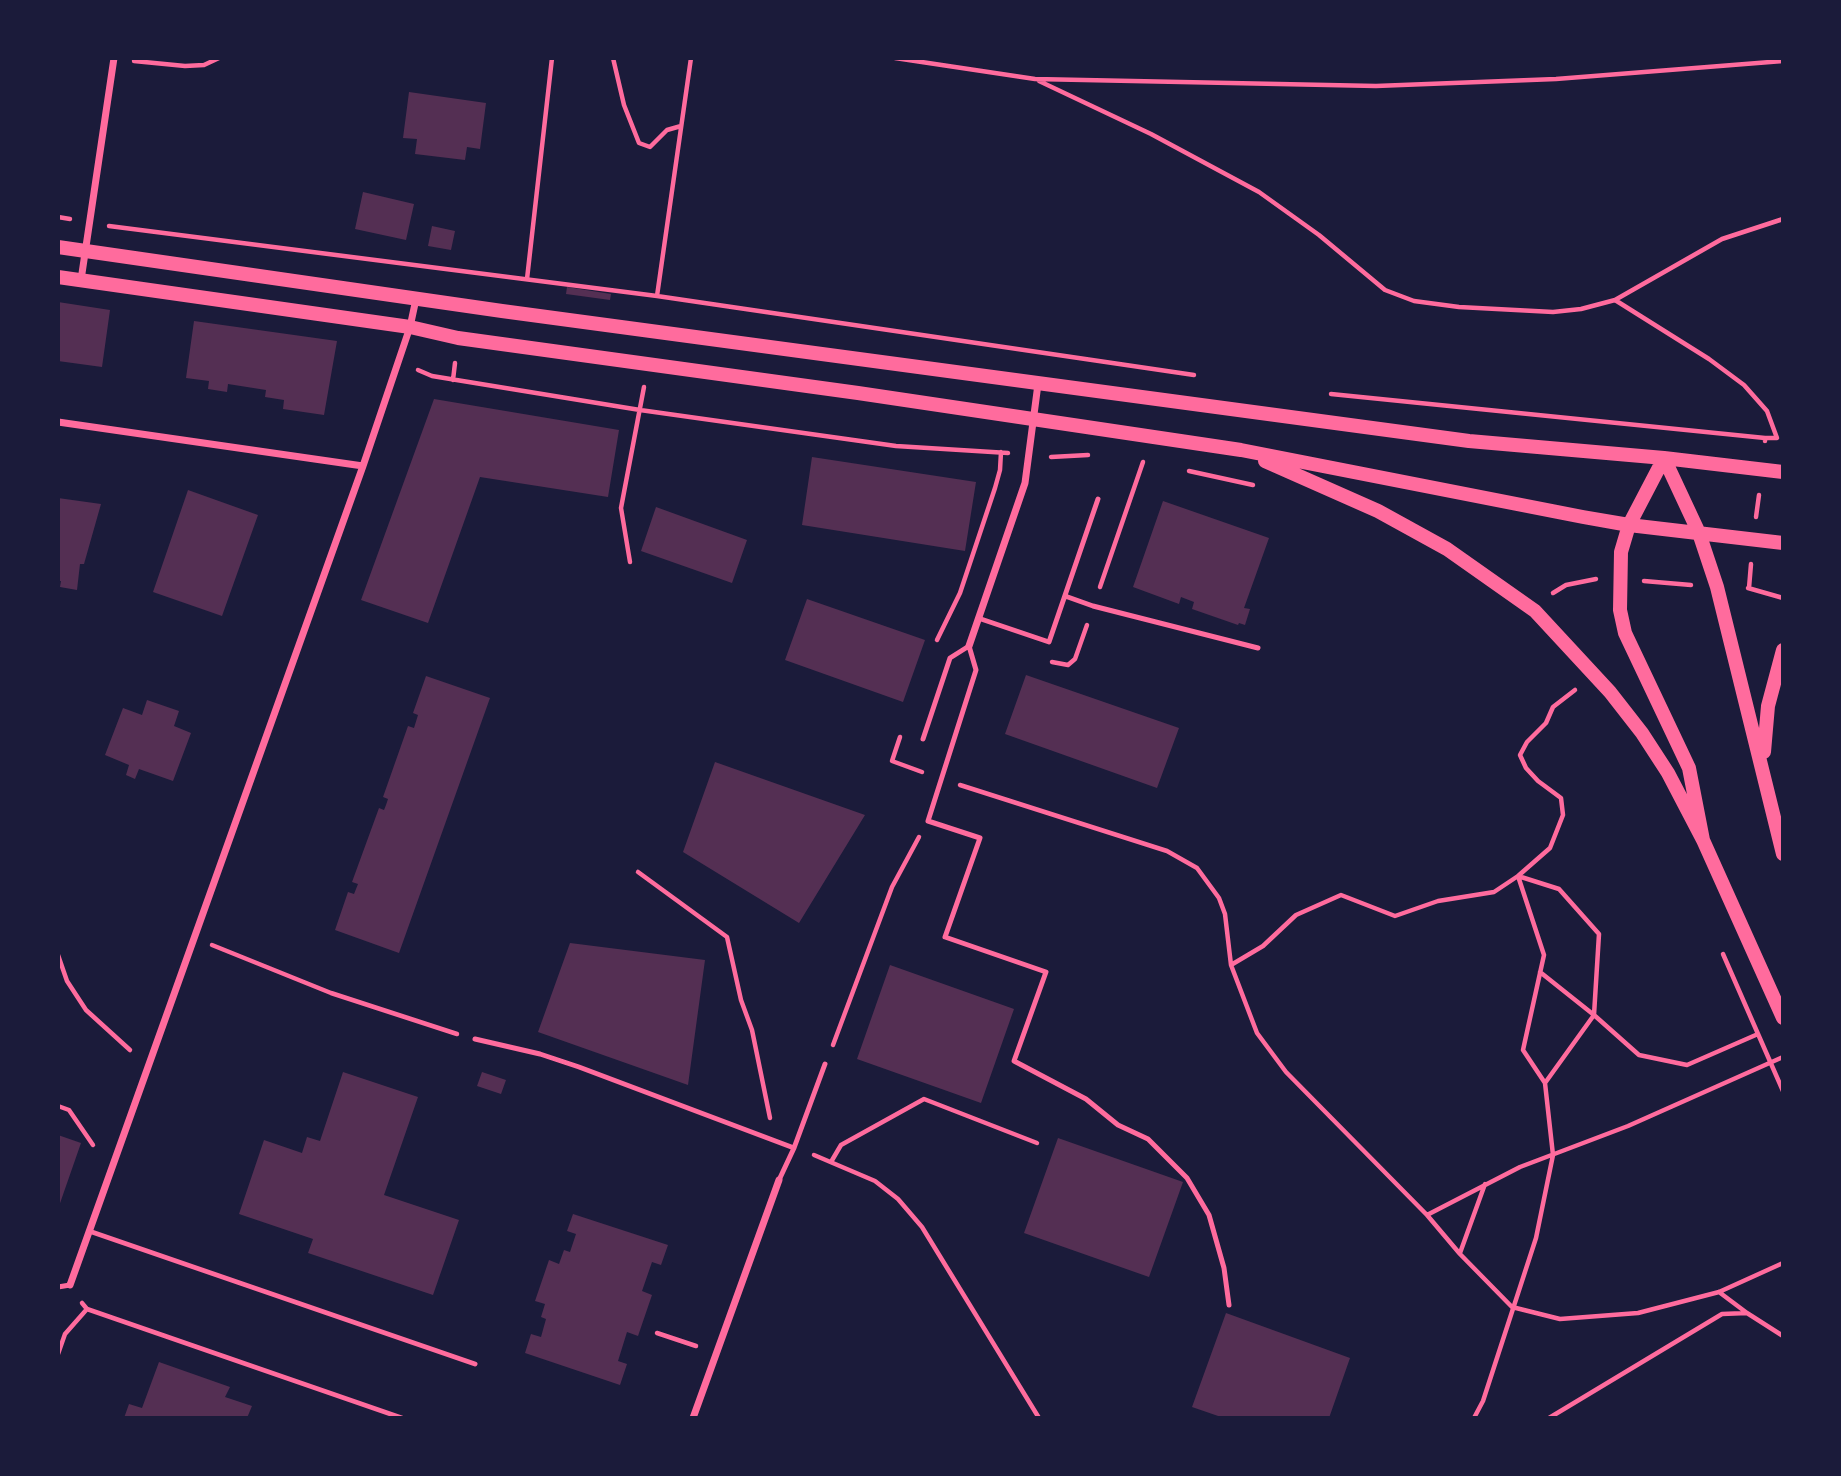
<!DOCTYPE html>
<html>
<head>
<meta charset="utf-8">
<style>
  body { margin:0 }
  #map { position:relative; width:1841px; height:1476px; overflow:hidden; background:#1b1b3a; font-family:"Noto Sans",sans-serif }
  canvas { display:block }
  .frame { position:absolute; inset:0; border:60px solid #1b1b3a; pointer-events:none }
</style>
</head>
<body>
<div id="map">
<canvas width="1841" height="1476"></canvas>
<div class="frame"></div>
</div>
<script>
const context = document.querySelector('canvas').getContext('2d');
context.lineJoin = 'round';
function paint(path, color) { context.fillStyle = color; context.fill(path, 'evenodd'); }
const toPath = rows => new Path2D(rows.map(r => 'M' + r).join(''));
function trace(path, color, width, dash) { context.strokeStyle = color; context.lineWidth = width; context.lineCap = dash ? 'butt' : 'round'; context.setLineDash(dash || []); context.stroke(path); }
paint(toPath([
  [409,92,486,103,480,149,467,147,465,160,415,154,417,139,403,138],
  [363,192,414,204,406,240,355,229],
  [432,226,455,231,451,250,428,246],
  [567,287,611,294,610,300,566,294],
  [58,302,110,310,102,367,58,361],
  [194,321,337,341,324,415,283,409,284,400,265,397,266,390,228,384,227,392,208,389,209,381,186,378],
  [434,399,619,430,608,497,480,477,428,623,361,600],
  [812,457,976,482,965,551,802,525],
  [188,490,258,515,222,616,153,592],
  [58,498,101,504,84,564,80,564,77,590,60,587,61,581,58,581],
  [1163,501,1269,538,1244,608,1250,609,1245,625,1239,623,1238,625,1192,609,1194,602,1181,597,1179,604,1133,587],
  [656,507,747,540,732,583,641,551],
  [807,599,925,640,903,702,785,660],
  [1026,675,1179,728,1157,788,1005,734],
  [426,676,490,698,399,953,335,930,348,892,354,894,358,884,352,882,379,808,384,810,386,805,388,799,383,797,408,726,414,728,418,715,413,713],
  [147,700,179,711,174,726,191,733,173,781,139,769,135,779,126,775,129,765,105,755,123,708,142,715],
  [715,762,865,815,799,923,683,852],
  [570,943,705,960,688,1085,538,1032],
  [890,965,1014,1009,981,1103,857,1059],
  [343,1072,418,1097,384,1195,459,1220,433,1295,308,1253,313,1239,239,1214,264,1140,302,1153,307,1137,320,1141],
  [482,1072,506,1080,501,1094,477,1086],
  [58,1135,81,1143,58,1209],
  [1058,1138,1183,1182,1149,1277,1024,1233],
  [573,1214,668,1245,661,1265,652,1262,642,1291,652,1295,638,1336,627,1332,618,1361,627,1364,620,1385,525,1353,531,1334,541,1337,546,1319,541,1317,545,1304,535,1301,549,1260,559,1264,564,1250,570,1252,576,1234,567,1231],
  [1226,1313,1350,1358,1329,1418,1224,1418,1192,1407],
  [159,1362,230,1387,225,1397,252,1406,247,1418,124,1418,129,1404,142,1408]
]), '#542f53');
trace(toPath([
  [613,58,624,105,639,143,650,147,667,130,681,126],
  [895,58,1035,79,1376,86,1556,79,1783,61],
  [134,61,185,66,204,65,219,58],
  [1039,81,1151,134,1259,192,1319,235,1385,290,1414,301,1459,307,1553,312,1581,309,1615,300,1722,239,1783,219],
  [58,217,70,219],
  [109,226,657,296,691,58],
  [527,279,552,58],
  [657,296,1194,375],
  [1615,300,1709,359,1744,385,1767,411,1777,438,1765,438,1765,441],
  [418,370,432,376,640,410,896,446,1008,453],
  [453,380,455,363],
  [1331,394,1765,438],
  [1051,457,1088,455],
  [1189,471,1253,485],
  [1756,517,1759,495],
  [630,562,621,508,644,387],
  [1644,581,1691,585],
  [1100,587,1143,462],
  [1748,588,1783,598],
  [1749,588,1751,564],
  [1553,593,1566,585,1596,579],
  [937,640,960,593,995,488,1000,470,1001,452],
  [1052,662,1068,665,1075,659,1087,625],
  [900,737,892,761,922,772],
  [960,785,1167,851,1197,868,1219,898,1225,914,1231,965,1257,1033,1286,1072,1427,1215,1520,1167,1628,1126,1783,1057],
  [638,872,727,937,741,1000,752,1030,770,1118],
  [212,945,331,993,457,1034],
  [1723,954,1783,1091],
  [58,955,67,981,86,1010,130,1050],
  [1231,965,1263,946,1296,915,1341,895,1395,916,1438,901,1494,892,1518,876,1559,889,1599,934,1594,1015,1545,1083],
  [1540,972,1594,1015,1639,1055,1687,1065,1758,1034],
  [833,1045,892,887,919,837],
  [58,1106,69,1110,93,1145],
  [814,1155,875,1181,898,1199,922,1227,1039,1418],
  [831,1162,841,1145,924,1099,1037,1143],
  [1427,1215,1460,1254,1512,1307,1560,1319,1638,1313,1719,1292,1783,1263],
  [1460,1253,1485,1184],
  [1719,1292,1747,1313,1783,1336],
  [82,1303,87,1309,402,1418],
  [657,1333,696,1346],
  [58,1354,65,1334,87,1309],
  [1474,1418,1483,1401,1536,1238,1553,1155,1545,1083,1523,1050,1544,955,1518,876,1550,848,1563,815,1561,798,1538,781,1526,768,1520,755,1527,742,1546,723,1553,707,1575,690],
  [1549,1418,1722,1314,1747,1313]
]), '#ff6b9d', 4.5);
trace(toPath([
  [1065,596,1093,606,1258,648],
  [978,618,1049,642,1098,499],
  [923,739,950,658,969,646,976,670,928,821,980,838,945,937,1046,972,1014,1061,1086,1099,1118,1125,1148,1139,1187,1178,1209,1215,1224,1268,1229,1305],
  [475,1039,540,1054,579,1067,794,1148],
  [779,1180,794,1148,825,1064],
  [89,1231,475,1364],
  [58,1287,70,1285]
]), '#ff6b9d', 5);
trace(toPath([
  [81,280,114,58],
  [58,422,363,466],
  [969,646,1025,483,1038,384],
  [70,1285,363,466,410,327,416,299],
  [693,1418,779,1180]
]), '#ff6b9d', 7);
trace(toPath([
  [58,247,502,311,1469,441,1664,458,1783,472],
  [58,277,410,327,458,338,858,393,1241,450,1583,517,1629,525,1783,543],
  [1664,458,1629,525,1621,552,1620,610,1625,633,1689,768,1703,840,1783,1018],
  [1664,458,1699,533,1717,587,1783,854],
  [1265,461,1378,511,1447,549,1535,611,1610,692,1642,733,1668,773,1703,840],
  [1764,752,1768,706,1783,650]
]), '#ff6b9d', 14);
</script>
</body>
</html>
